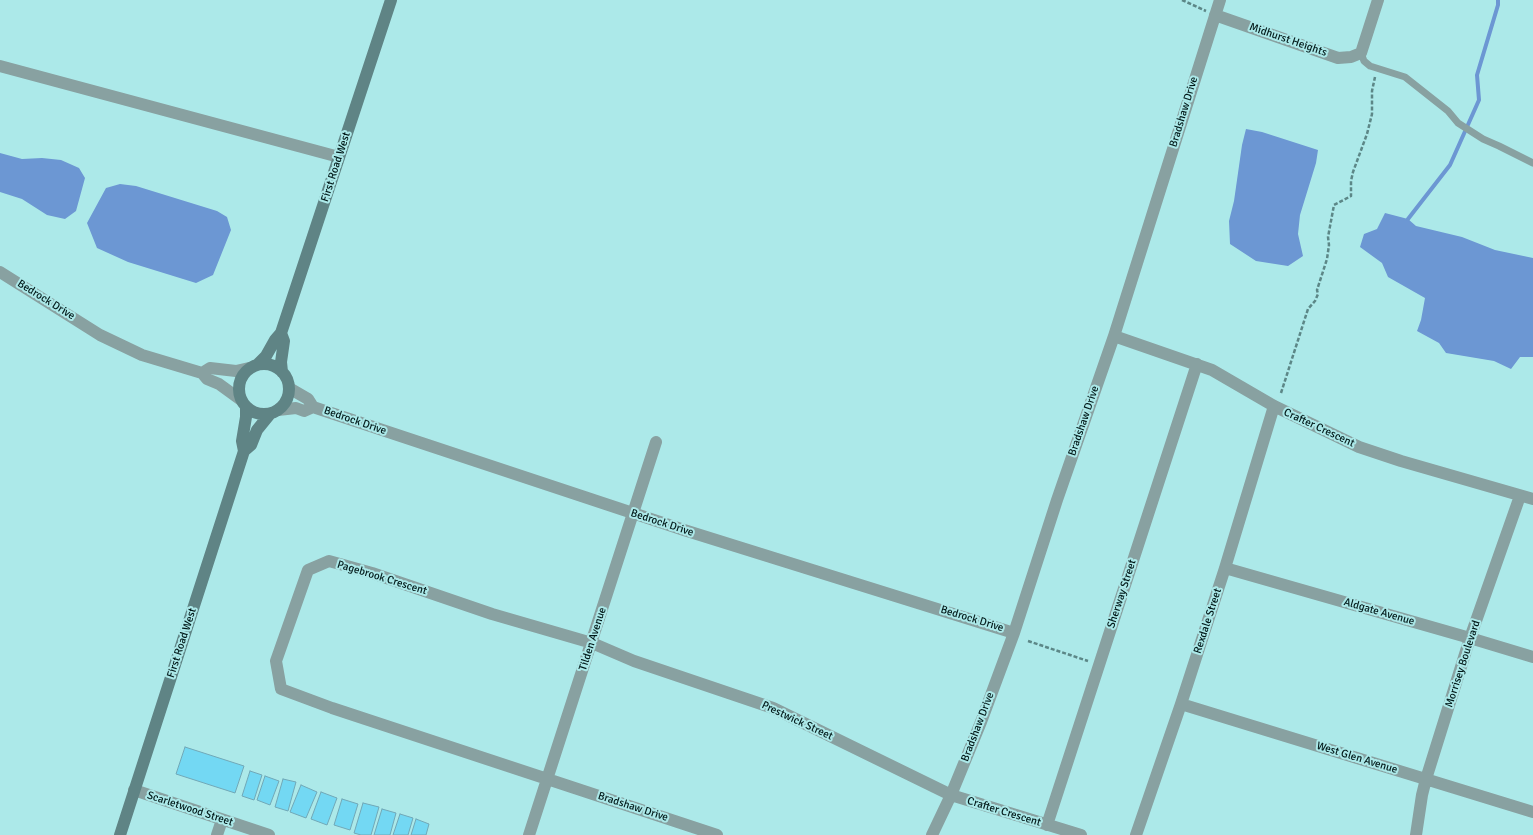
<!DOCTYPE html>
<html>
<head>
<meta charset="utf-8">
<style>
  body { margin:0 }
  canvas { display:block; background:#ace9e9 }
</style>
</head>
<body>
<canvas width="1533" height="835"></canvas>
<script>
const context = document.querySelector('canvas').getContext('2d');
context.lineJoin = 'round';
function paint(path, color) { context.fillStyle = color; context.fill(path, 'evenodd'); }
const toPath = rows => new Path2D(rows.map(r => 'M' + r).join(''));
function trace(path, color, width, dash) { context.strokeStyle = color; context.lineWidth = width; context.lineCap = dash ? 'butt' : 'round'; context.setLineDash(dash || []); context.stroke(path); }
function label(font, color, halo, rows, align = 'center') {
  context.font = font + ' Signika,sans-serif'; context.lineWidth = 4; context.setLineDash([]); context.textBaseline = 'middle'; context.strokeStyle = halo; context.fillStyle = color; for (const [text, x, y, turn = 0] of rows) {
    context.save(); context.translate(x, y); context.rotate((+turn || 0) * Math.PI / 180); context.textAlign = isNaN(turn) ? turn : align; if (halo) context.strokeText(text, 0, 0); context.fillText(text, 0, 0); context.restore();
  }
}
paint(toPath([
  [1246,129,1262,132,1318,150,1316,163,1300,215,1298,234,1303,256,1288,266,1256,261,1230,244,1229,221,1234,201,1242,145],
  [0,153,22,159,42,158,61,160,79,168,85,178,76,211,65,219,47,215,22,199,0,192],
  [120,184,136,186,217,211,227,217,231,230,213,275,196,283,128,262,97,248,87,223,106,188],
  [1385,213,1408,219,1416,226,1462,237,1495,250,1533,258,1533,357,1520,357,1511,369,1494,361,1446,353,1439,343,1417,331,1421,320,1425,298,1388,277,1382,263,1360,247,1364,234,1377,229]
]), '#6c97d3');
trace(toPath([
  [1408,219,1450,165,1479,100,1477,75,1498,5,1498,0]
]), '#6c97d3', 4);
const building = toPath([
  [185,747,244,766,235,793,176,774,185,747],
  [250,771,262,775,254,800,242,796,250,771],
  [265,776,279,781,270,805,257,800,265,776],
  [283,779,296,782,288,811,275,807,283,779],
  [301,785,317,792,306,818,290,812,301,785],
  [321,792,337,798,327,825,311,819,321,792],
  [342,799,358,804,350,830,334,825,342,799],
  [363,803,379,807,371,835,361,835,354,833,363,803],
  [382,809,396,813,390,835,374,835,382,809],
  [400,814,413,818,408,835,393,835,400,814],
  [416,819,429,824,426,835,411,835,416,819]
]);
paint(building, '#73d8f3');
trace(building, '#71a8b7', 1);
trace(toPath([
  [1182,0,1206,11],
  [1281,393,1308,309,1315,301,1318,294,1317,290,1327,259,1329,245,1328,237,1334,205,1351,196,1351,181,1353,172,1367,134,1372,114,1372,91,1375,77],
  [1028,641,1088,661]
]), '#5c8787', 2.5, [4, 2]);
trace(toPath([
  [1361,53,1364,61,1370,66,1405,77,1448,111,1458,123,1483,139,1499,146,1533,163]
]), '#88a1a1', 7);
trace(toPath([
  [1215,15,1338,58,1351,57,1361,53,1378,0],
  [0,66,339,157],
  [0,272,100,335,142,355,202,373,207,379,219,384,241,400],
  [1114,336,1212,370,1274,406,1359,447,1401,461,1533,499],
  [202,373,210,368,236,371,249,368],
  [289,388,308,399,313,407,684,530,1014,633],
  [278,410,296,408,304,411,313,407],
  [1225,568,1470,638,1533,657],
  [1181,704,1533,812],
  [134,790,269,835],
  [1047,825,1197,364],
  [217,835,222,820],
  [529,835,656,442],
  [717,835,332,708,281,689,276,661,308,570,329,561,372,573,492,614,592,643,634,661,773,708,951,795,1081,835],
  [932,835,951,795,981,722,1014,633,1057,500,1114,336,1220,0],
  [1136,835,1181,704,1225,568,1274,406],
  [1416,835,1422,795,1426,779,1470,638,1520,496]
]), '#88a1a1', 12);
trace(toPath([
  [281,333,284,341,281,362,282,372],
  '239 389a25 25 0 1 1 50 0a25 25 0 1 1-50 0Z',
  [257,365,266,356,275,340,281,333,391,0],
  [244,451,242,441,246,417,246,407],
  [120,835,244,451,251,445,257,430,270,414]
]), '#5f8485', 12);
label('11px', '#021919', '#ace9e9', [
  ["Midhurst Heights",1288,40,19],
  ["Bradshaw Drive",1184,112,-73],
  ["First Road West",336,167,-72],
  ["Bedrock Drive",46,300,32],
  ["Bedrock Drive",355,421,19],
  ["Bradshaw Drive",1084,421,-71],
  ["Crafter Crescent",1319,428,25],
  ["Bedrock Drive",662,523,18],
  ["Pagebrook Crescent",382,578,17],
  ["Sherway Street",1122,594,-72],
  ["Aldgate Avenue",1379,612,16],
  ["Bedrock Drive",972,619,17],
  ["Rexdale Street",1208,621,-72],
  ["Tilden Avenue",593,639,-72],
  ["First Road West",182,643,-72],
  ["Morrisey Boulevard",1463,664,-72],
  ["Prestwick Street",797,721,25],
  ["Bradshaw Drive",978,727,-69],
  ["West Glen Avenue",1357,758,17],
  ["Bradshaw Drive",633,807,18],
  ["Scarletwood Street",190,809,18],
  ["Crafter Crescent",1004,812,17]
]);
</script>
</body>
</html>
